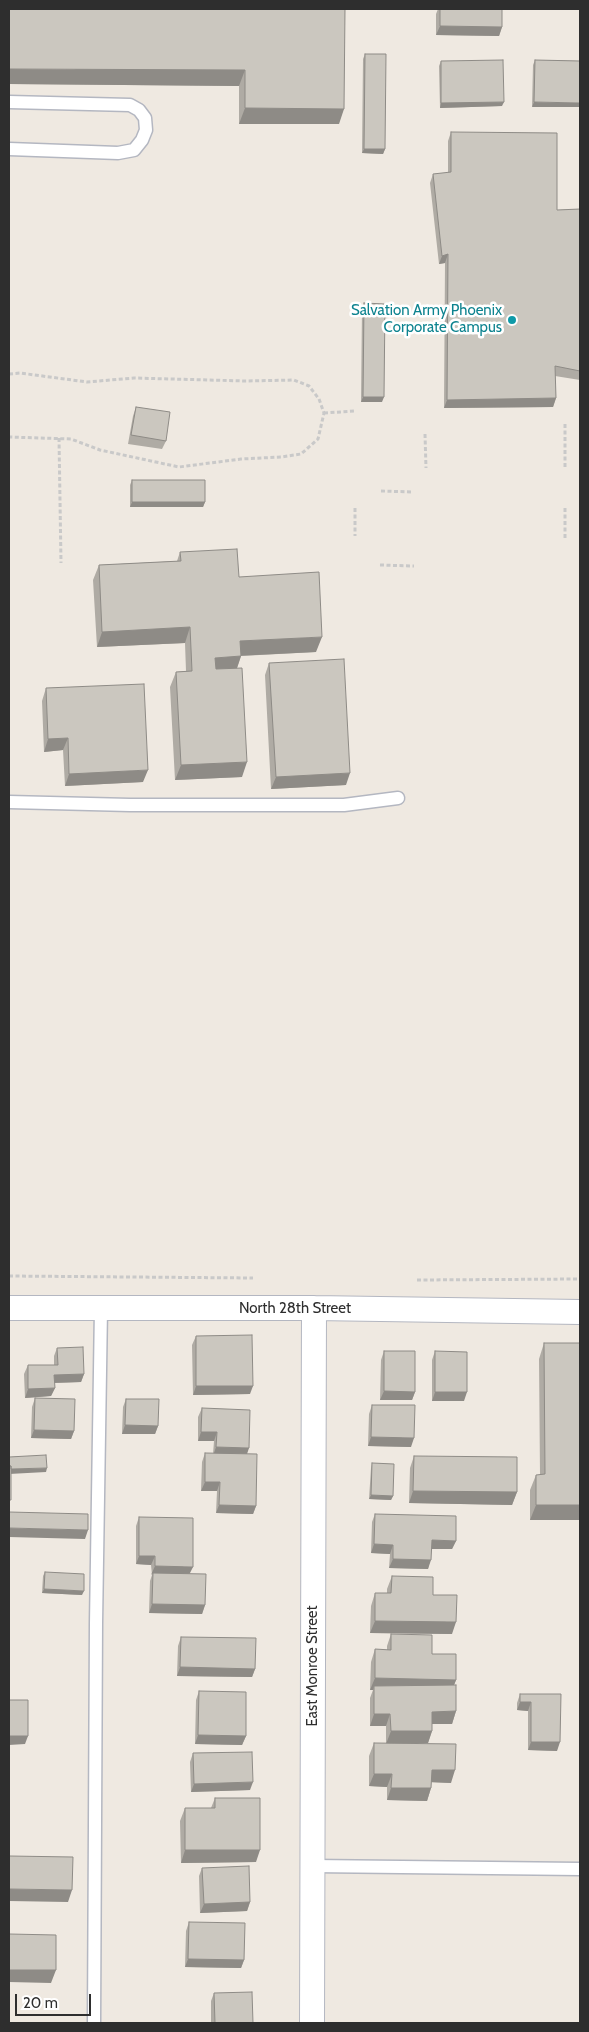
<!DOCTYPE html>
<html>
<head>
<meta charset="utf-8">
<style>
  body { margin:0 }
  #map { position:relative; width:589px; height:2032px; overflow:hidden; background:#efe9e1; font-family:Cabin,sans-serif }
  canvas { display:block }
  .frame { position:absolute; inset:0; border:10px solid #2e2e2e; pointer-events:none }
  .scale { position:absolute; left:15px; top:1994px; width:76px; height:22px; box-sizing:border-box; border:2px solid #2e2e2e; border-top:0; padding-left:6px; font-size:15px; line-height:18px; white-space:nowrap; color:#2e2e2e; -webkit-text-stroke:4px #fff; paint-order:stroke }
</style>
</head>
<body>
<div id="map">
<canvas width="589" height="2032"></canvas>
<div class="frame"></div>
<div class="scale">20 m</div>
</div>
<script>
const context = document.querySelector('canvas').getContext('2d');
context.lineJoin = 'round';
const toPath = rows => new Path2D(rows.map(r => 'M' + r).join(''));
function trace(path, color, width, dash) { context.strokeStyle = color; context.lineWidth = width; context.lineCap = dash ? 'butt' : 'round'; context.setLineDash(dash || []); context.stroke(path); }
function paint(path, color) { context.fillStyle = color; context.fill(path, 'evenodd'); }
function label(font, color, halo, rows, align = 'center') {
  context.font = font + ' Cabin,sans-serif'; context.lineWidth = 5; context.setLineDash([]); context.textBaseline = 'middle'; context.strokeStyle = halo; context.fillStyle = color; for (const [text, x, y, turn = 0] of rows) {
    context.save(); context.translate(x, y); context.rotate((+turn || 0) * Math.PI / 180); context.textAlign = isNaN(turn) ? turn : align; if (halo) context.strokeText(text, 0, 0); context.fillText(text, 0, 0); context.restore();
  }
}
const lane = toPath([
  [9,102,130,105,139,110,145,118,146,130,142,140,134,150,118,153,9,149],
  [9,802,130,805,344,805,398,798],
  [312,1866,580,1869],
  [94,2023,96,1623,101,1308]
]);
const street = toPath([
  [9,1308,314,1308,580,1312],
  [312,2023,314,1308]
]);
trace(lane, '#b4b7c1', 15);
trace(street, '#b4b7c1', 26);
trace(toPath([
  [9,374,20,373,87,382,134,378,246,381,294,380,309,386,319,399,324,413,318,439,301,454,281,457,241,459,179,467,100,450,71,439,9,437],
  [324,413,355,411],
  [425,434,426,468],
  [59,438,61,563],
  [565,467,565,422],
  [381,491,413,492],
  [355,508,355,536],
  [565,508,565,538],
  [380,565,414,566],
  [9,1276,253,1278],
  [417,1280,580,1279]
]), '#c9c9c9', 3, [4, 2.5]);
trace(lane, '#fff', 12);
trace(street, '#fff', 24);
paint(toPath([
  [345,9,339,124,239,124,239,86,9,84],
  [438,9,502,9,502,27,499,36,436,35,436,14],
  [365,54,385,149,383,154,362,153,363,59],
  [535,60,580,61,532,107,533,65],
  [441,61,502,106,440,108,439,66],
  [451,132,557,210,580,209,580,380,555,376,556,398,553,407,444,408,445,263,439,264,430,183,433,174,448,173,448,141],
  [364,303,382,402,361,402,362,308],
  [136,407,166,441,162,449,128,444,133,416],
  [132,480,205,502,203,507,130,507,130,485],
  [180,552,239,577,316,652,241,656,237,668,242,777,175,780,170,687,176,672,186,671,185,643,97,647,93,580,99,565,177,561],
  [269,663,346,785,271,789,265,675],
  [46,688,143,782,65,786,63,750,44,752,42,701],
  [196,1336,250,1394,193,1395,192,1345],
  [544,1343,580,1520,530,1520,530,1490,536,1475,540,1475,539,1359],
  [57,1348,84,1374,81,1382,54,1383,55,1388,51,1396,25,1398,24,1374,28,1365,54,1365,54,1356],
  [384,1351,415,1392,412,1400,380,1400,381,1360],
  [435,1351,464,1401,432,1401,432,1360],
  [35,1398,74,1431,71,1439,31,1438,32,1407],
  [126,1399,158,1426,155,1434,122,1434,123,1407],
  [372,1405,411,1447,368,1446,369,1414],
  [202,1408,247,1454,256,1506,253,1514,216,1513,217,1491,201,1491,202,1462,205,1453,213,1454,214,1441,198,1441,198,1417],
  [414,1456,517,1492,512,1505,409,1503,410,1468],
  [372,1463,393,1496,391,1500,369,1499,371,1468],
  [375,1514,456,1541,452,1549,432,1549,428,1569,389,1568,390,1554,371,1553,372,1522],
  [139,1517,190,1574,205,1605,202,1614,149,1613,150,1581,152,1575,151,1565,136,1564,136,1526],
  [45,1572,82,1595,42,1593,43,1576],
  [392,1576,433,1595,452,1634,370,1633,371,1606,375,1593,387,1593,387,1589],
  [391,1634,432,1654,456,1680,454,1685,456,1711,452,1724,432,1724,432,1731,428,1743,391,1744,451,1783,431,1782,431,1788,427,1801,387,1800,387,1787,369,1786,369,1756,374,1743,386,1744,386,1726,370,1726,370,1698,373,1690,370,1690,371,1662,375,1649,387,1650,387,1646],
  [181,1637,255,1669,252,1677,177,1676,178,1646],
  [199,1691,246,1736,242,1745,195,1744,196,1700],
  [520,1694,561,1694,557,1751,528,1750,528,1711,517,1710,517,1703],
  [193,1753,250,1790,191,1792,190,1762],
  [215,1798,256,1862,181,1863,180,1821,185,1808,211,1808],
  [202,1868,250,1902,247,1911,200,1913,199,1876],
  [189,1922,244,1960,241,1968,185,1967,186,1931],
  [214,1993,253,2023,211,2023,211,2001]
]), '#afaba4');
paint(toPath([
  [440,26,502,27,499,36,436,35],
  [9,69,245,70,239,86,9,84],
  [504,102,502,106,440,108,441,103],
  [534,102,580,103,580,107,532,107],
  [245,108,344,109,339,124,239,124],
  [364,149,385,149,383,154,362,153],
  [448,254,445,263,439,264,442,256],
  [363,397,384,397,382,402,361,402],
  [556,398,553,407,444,408,447,400],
  [132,502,205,502,203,507,130,507],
  [190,627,185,643,97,647,102,632],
  [322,637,316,652,235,656,240,641],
  [241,656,236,671,210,673,215,658],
  [68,738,63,750,44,752,48,739],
  [247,762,242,777,175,780,181,765],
  [148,770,143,782,65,786,69,774],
  [350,773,346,785,271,789,276,777],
  [84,1374,81,1382,51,1383,54,1375],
  [196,1386,253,1386,250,1394,193,1395],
  [55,1388,51,1396,25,1398,28,1389],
  [384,1391,415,1392,412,1400,380,1400],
  [435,1392,467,1392,464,1401,432,1401],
  [125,1425,158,1426,155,1434,122,1434],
  [34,1430,74,1431,71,1439,31,1438],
  [201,1432,217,1432,214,1441,198,1441],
  [371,1437,414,1438,411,1447,368,1446],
  [216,1447,249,1448,246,1457,213,1456],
  [47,1468,46,1472,9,1474,9,1469],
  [205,1482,220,1482,217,1491,201,1491],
  [413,1491,517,1492,512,1505,409,1503],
  [371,1495,393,1496,391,1500,369,1499],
  [219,1505,256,1506,253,1514,216,1513],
  [536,1505,580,1505,580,1520,530,1520],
  [9,1528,88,1530,85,1539,9,1537],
  [432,1540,456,1541,452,1549,429,1549],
  [374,1544,393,1545,390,1554,371,1553],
  [139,1556,155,1556,151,1565,136,1564],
  [393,1559,431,1560,428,1569,389,1568],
  [155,1566,193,1567,189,1575,153,1573,151,1575],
  [44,1589,84,1591,82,1595,42,1593],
  [152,1604,205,1605,202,1614,149,1613],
  [375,1621,456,1622,452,1634,370,1633],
  [180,1667,255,1669,252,1677,177,1676],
  [375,1678,456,1680,451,1693,374,1686,373,1690,370,1690],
  [520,1702,531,1702,528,1711,517,1710],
  [456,1711,452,1724,428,1724,432,1712],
  [374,1714,390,1714,386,1726,370,1726],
  [391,1731,432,1731,428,1743,386,1744],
  [198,1735,246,1736,242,1745,195,1744],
  [9,1736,28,1736,25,1744,9,1745],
  [531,1742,560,1742,557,1751,528,1750],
  [432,1770,455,1770,451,1783,427,1782],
  [374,1774,392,1774,387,1787,369,1786],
  [253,1782,250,1790,191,1792,194,1784],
  [391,1788,431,1788,427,1801,387,1800],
  [185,1850,260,1850,256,1862,181,1863],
  [9,1889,72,1890,68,1902,9,1901],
  [250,1902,247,1911,200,1913,204,1904],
  [188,1959,244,1960,241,1968,185,1967],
  [9,1970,56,1970,51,1983,9,1982]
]), '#8e8b86');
const building = toPath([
  [9,9,345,9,344,109,245,108,245,70,9,69,9,9],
  [440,9,502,9,502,27,440,26,440,9],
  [365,54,386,54,385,149,364,149,365,54],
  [503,60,504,102,441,103,441,61,503,60],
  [535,60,580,61,580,103,534,102,535,60],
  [451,132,557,133,557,210,580,209,580,371,555,366,556,398,447,400,448,254,442,256,433,174,451,172,451,132],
  [364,303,385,304,384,397,363,397,364,303],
  [136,407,170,412,166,441,131,435,136,407],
  [132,480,205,480,205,502,132,502,132,480],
  [237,549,239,577,319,572,322,637,240,641,241,656,215,658,216,669,242,668,247,762,181,765,176,672,192,671,190,627,102,632,99,565,181,561,180,552,237,549],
  [344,659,350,773,276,777,269,663,344,659],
  [144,684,148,770,69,774,68,738,48,739,46,688,144,684],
  [252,1335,253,1386,196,1386,196,1336,252,1335],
  [544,1343,580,1343,580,1505,536,1505,536,1475,545,1474,544,1343],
  [83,1347,84,1374,54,1375,55,1388,28,1389,28,1365,58,1365,57,1348,83,1347],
  [384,1351,415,1351,415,1392,384,1391,384,1351],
  [435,1351,467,1352,467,1392,435,1392,435,1351],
  [35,1398,75,1399,74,1431,34,1430,35,1398],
  [126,1399,159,1399,158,1426,125,1425,126,1399],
  [372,1405,415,1405,414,1438,371,1437,372,1405],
  [202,1408,250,1410,249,1448,216,1447,217,1432,201,1432,202,1408],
  [205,1453,257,1454,256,1506,219,1505,220,1482,205,1482,205,1453],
  [46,1455,47,1468,11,1469,11,1466,9,1466,9,1457,46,1455],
  [414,1456,517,1457,517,1492,413,1491,414,1456],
  [372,1463,394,1464,393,1496,371,1495,372,1463],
  [9,1466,11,1466,11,1500,9,1500,9,1466],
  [9,1512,88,1514,88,1530,9,1528,9,1512],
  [375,1514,456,1516,456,1541,432,1540,431,1560,393,1559,393,1545,374,1544,375,1514],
  [139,1517,193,1518,193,1567,155,1566,155,1556,139,1556,139,1517],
  [45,1572,84,1574,84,1591,44,1589,45,1572],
  [153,1573,206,1574,205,1605,152,1604,153,1573],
  [392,1576,433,1577,433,1595,457,1595,456,1622,375,1621,375,1593,391,1593,392,1576],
  [391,1634,432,1635,432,1654,456,1654,456,1680,375,1678,375,1649,391,1650,391,1634],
  [181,1637,256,1638,255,1669,180,1667,181,1637],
  [456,1685,456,1711,432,1712,432,1731,391,1731,390,1714,374,1714,374,1686,456,1685],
  [199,1691,246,1692,246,1736,198,1735,199,1691],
  [520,1694,561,1694,560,1742,531,1742,531,1702,520,1702,520,1694],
  [9,1700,28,1700,28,1736,9,1736,9,1700],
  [374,1743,456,1744,455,1770,432,1770,431,1788,391,1788,392,1774,374,1774,374,1743],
  [252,1752,253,1782,194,1784,193,1753,252,1752],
  [215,1798,260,1798,260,1850,185,1850,185,1808,215,1808,215,1798],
  [9,1856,73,1857,72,1890,9,1889,9,1856],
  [249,1866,250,1902,204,1904,202,1868,249,1866],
  [189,1922,245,1923,244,1960,188,1959,189,1922],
  [9,1934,56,1935,56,1970,9,1970,9,1934],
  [252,1992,253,2023,215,2023,214,1993,252,1992]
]);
paint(building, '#cbc7bf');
trace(building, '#8e8b86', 1);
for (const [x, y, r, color] of [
  [512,320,5,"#0f9aa8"]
]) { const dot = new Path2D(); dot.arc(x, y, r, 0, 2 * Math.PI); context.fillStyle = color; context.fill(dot); trace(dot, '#fff', 2); }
label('15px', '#0d838f', '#fff', [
  ["Salvation Army Phoenix",502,311],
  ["Corporate Campus",502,328]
], 'right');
label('15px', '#2e2e2e', '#fff', [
  ["North 28th Street",295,1309],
  ["East Monroe Street",313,1666,-90]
]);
</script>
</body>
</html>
